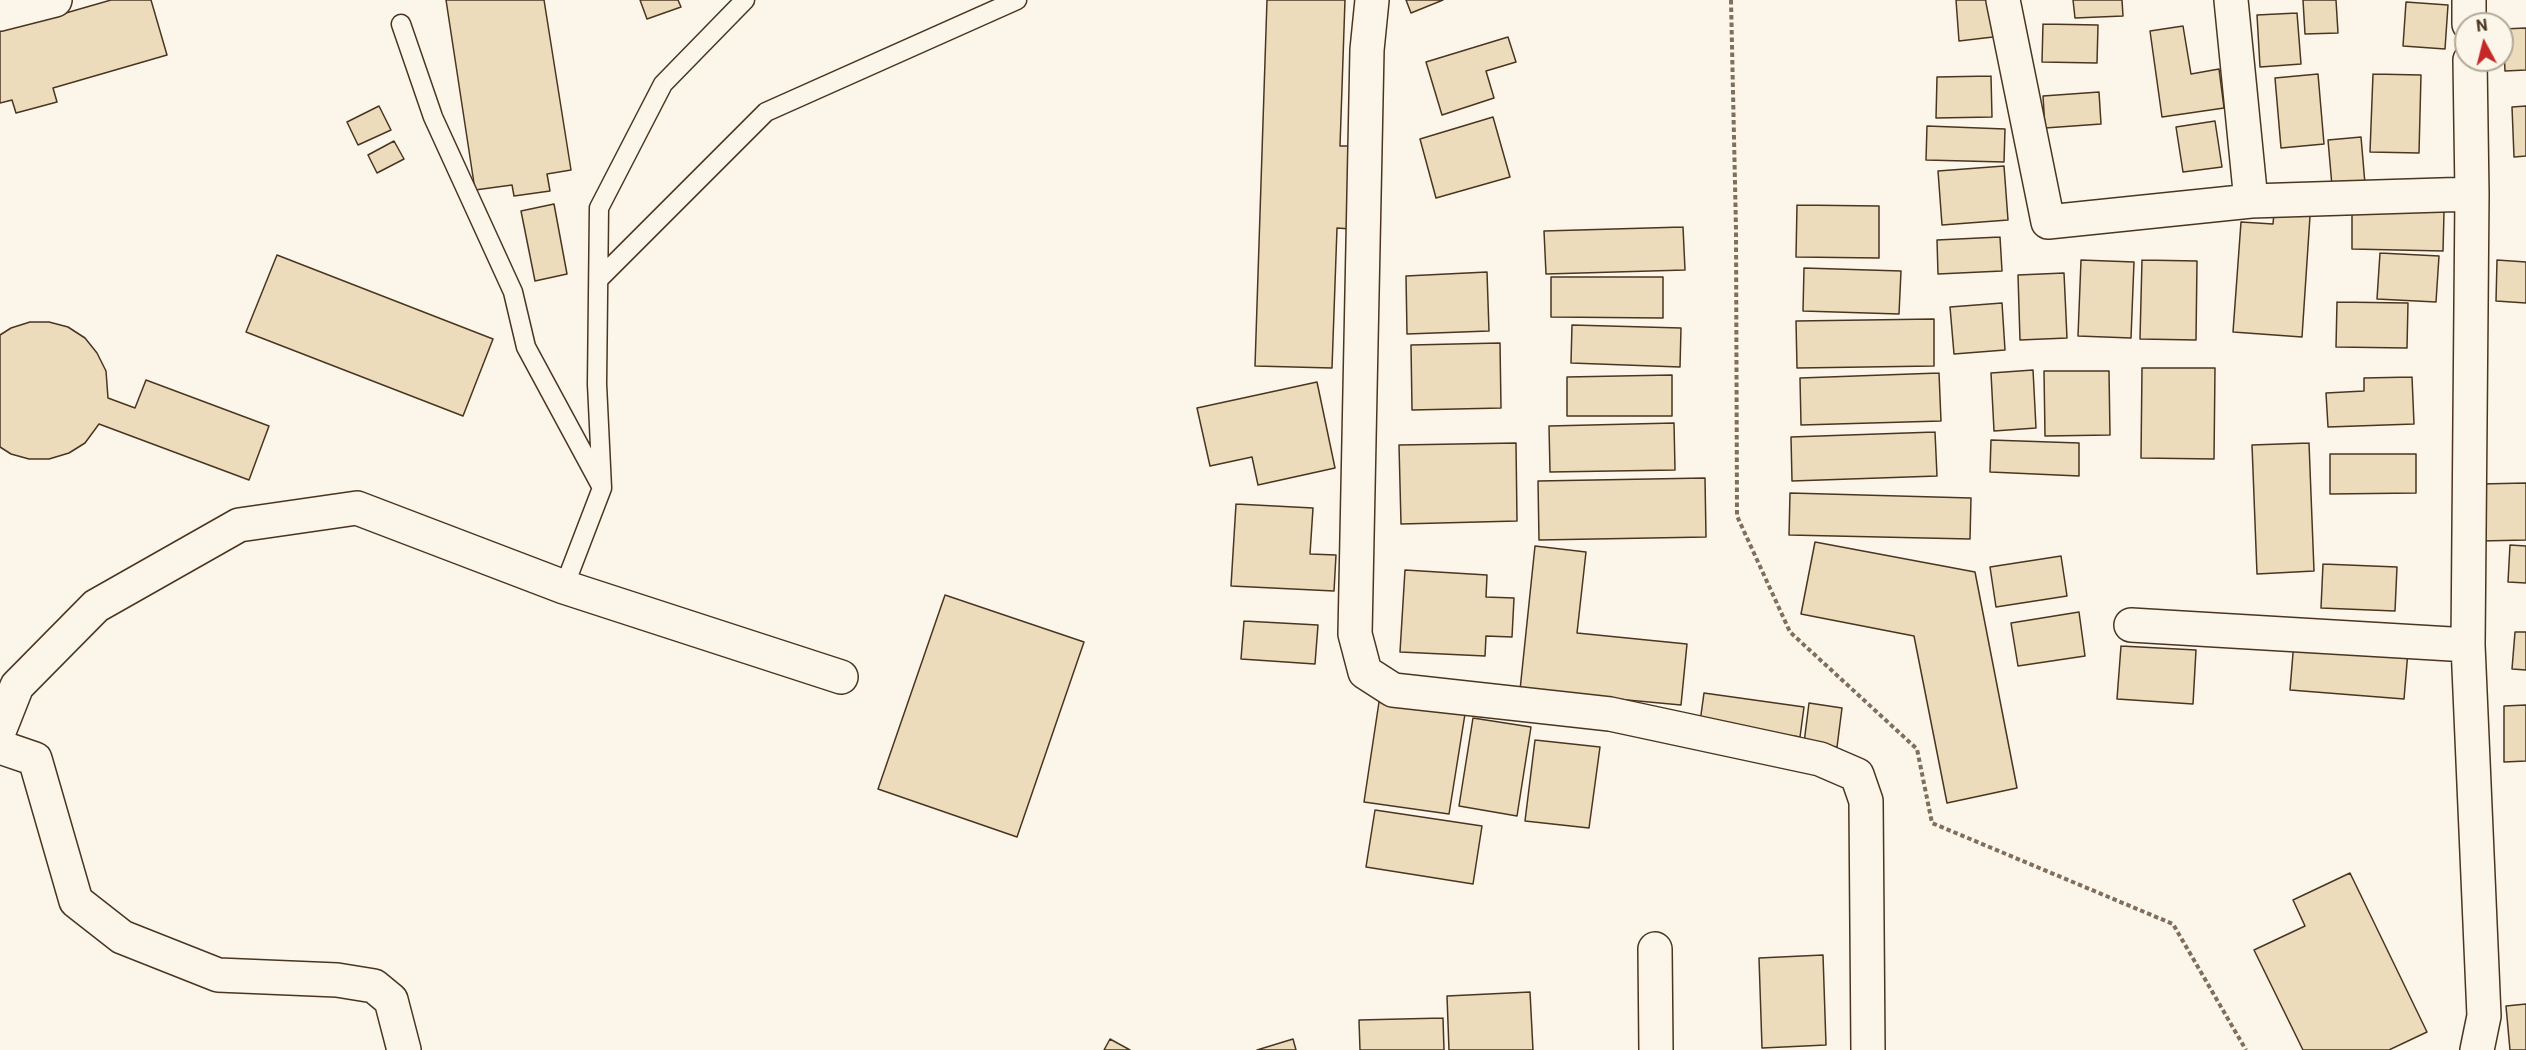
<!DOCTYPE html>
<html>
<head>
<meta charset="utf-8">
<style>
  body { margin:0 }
  #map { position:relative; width:2526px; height:1050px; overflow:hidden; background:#fbf6e9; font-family:Roboto,sans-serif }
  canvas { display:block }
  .north { position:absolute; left:2454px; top:12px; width:60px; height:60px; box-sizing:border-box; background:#fbf6e9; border:2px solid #b4a999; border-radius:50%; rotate:353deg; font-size:16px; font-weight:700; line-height:24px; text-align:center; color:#4a3520 }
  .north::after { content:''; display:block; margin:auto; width:21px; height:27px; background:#c62828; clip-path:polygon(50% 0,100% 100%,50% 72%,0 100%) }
</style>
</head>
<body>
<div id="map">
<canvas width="2526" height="1050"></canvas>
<div class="north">N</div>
</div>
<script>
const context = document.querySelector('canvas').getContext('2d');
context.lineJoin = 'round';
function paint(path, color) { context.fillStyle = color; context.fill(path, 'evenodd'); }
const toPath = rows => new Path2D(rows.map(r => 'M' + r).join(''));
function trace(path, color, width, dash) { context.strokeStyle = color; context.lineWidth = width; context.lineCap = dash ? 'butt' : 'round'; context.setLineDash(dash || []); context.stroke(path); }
const building = toPath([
  [111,0,151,0,167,55,53,88,57,102,16,113,12,100,0,103,0,20,21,14,24,25,111,0],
  [446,0,544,0,571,170,547,174,550,191,514,196,512,185,475,190,446,0],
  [640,0,678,0,681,7,647,19,640,0],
  [1267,0,1345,0,1340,146,1353,146,1351,229,1337,228,1332,368,1255,366,1267,0],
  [1406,0,1443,0,1411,13,1406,0],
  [1956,0,1989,0,1993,37,1959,41,1956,0],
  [2073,0,2122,0,2123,16,2075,18,2073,0],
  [2303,0,2336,0,2338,33,2305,34,2303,0],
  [2406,2,2448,5,2445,49,2403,46,2406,2],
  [2297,13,2301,64,2260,67,2257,15,2297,13],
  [2043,24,2098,25,2097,63,2042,62,2043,24],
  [2183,26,2191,74,2219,69,2224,108,2162,117,2150,31,2183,26],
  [2526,28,2526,70,2505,71,2503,29,2526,28],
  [1508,37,1516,62,1486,71,1494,98,1442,115,1426,62,1508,37],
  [2318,74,2324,144,2281,148,2275,78,2318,74],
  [2373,74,2421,75,2419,153,2370,152,2373,74],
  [1991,76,1992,117,1936,118,1937,77,1991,76],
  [2099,92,2101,124,2045,128,2043,96,2099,92],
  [379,106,391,130,358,145,347,122,379,106],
  [2526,106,2526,156,2514,157,2512,107,2526,106],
  [1493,117,1510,177,1436,198,1420,139,1493,117],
  [2215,121,2222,167,2183,172,2176,127,2215,121],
  [1927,126,2005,129,2004,162,1926,160,1927,126],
  [2361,137,2365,184,2332,186,2328,140,2361,137],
  [394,141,404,159,377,173,368,155,394,141],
  [2004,166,2008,220,1942,225,1938,171,2004,166],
  [554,204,567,274,535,281,521,211,554,204],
  [1797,205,1879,206,1879,258,1796,257,1797,205],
  [2352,211,2444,212,2443,251,2352,249,2352,211],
  [2274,213,2310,216,2302,337,2233,332,2241,222,2273,224,2274,213],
  [1683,227,1685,270,1546,274,1544,231,1683,227],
  [2000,237,2002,271,1938,274,1937,240,2000,237],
  [2380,253,2439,256,2436,302,2377,299,2380,253],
  [277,255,493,339,463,416,246,332,277,255],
  [2081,260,2134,262,2131,338,2078,336,2081,260],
  [2142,260,2197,261,2196,340,2140,339,2142,260],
  [2497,260,2526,262,2526,303,2496,301,2497,260],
  [1804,268,1901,271,1899,314,1803,311,1804,268],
  [1487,272,1489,331,1407,334,1406,276,1487,272],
  [2064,273,2067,338,2020,340,2018,275,2064,273],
  [1551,277,1663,277,1663,318,1551,317,1551,277],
  [2337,302,2408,303,2407,348,2336,347,2337,302],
  [2002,303,2005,350,1954,354,1950,307,2002,303],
  [1934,319,1934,366,1797,368,1796,321,1934,319],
  [30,322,49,322,68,327,85,338,97,353,106,371,108,398,135,408,146,380,269,426,249,480,99,424,85,443,69,453,49,459,29,459,11,454,0,447,0,335,11,328,30,322],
  [1572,325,1681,328,1680,367,1571,363,1572,325],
  [1500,343,1501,408,1412,410,1411,345,1500,343],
  [2142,368,2215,368,2214,459,2141,458,2142,368],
  [2033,370,2036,428,1994,431,1991,373,2033,370],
  [2044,371,2109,371,2110,435,2045,436,2044,371],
  [1939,373,1941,421,1801,425,1800,378,1939,373],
  [1672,375,1672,416,1567,416,1567,377,1672,375],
  [2412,377,2414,424,2328,427,2326,393,2364,391,2364,378,2412,377],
  [1317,382,1335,468,1258,485,1252,457,1210,466,1197,408,1317,382],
  [1674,423,1675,470,1550,472,1549,426,1674,423],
  [1935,432,1937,476,1792,481,1791,437,1935,432],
  [1991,440,2079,443,2079,476,1990,472,1991,440],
  [1516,443,1517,521,1401,524,1399,445,1516,443],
  [2309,443,2314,571,2257,574,2252,445,2309,443],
  [2330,454,2416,454,2416,493,2330,494,2330,454],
  [1705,478,1706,537,1539,540,1538,481,1705,478],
  [2526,483,2526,540,2481,541,2480,484,2526,483],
  [1790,493,1971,498,1970,539,1789,535,1790,493],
  [1236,504,1313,508,1310,554,1336,555,1334,591,1231,586,1236,504],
  [1815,542,1975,572,2017,788,1947,803,1914,636,1801,614,1815,542],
  [2510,545,2526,546,2526,583,2508,582,2510,545],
  [1535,546,1586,552,1577,633,1687,644,1681,705,1520,690,1535,546],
  [2061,556,2067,596,1996,607,1990,567,2061,556],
  [2323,564,2397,567,2395,611,2321,608,2323,564],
  [1405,570,1487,575,1486,597,1514,598,1512,637,1486,636,1485,656,1400,652,1405,570],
  [945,595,1084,642,1017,837,878,789,945,595],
  [2079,612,2085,656,2018,666,2011,623,2079,612],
  [1244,621,1318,625,1315,664,1241,659,1244,621],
  [2515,632,2526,632,2526,670,2512,669,2515,632],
  [2294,641,2408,651,2404,699,2290,690,2294,641],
  [2121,646,2196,650,2193,704,2117,699,2121,646],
  [1704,693,1804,707,1800,737,1700,722,1704,693],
  [1379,702,1465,714,1449,814,1364,802,1379,702],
  [1809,703,1842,708,1837,747,1804,743,1809,703],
  [2526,705,2526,761,2504,762,2504,706,2526,705],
  [1473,718,1531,727,1517,816,1459,806,1473,718],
  [1535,740,1600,747,1589,828,1525,821,1535,740],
  [1375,810,1482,826,1473,884,1366,867,1375,810],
  [2350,873,2427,1032,2389,1050,2303,1050,2254,950,2305,926,2293,900,2350,873],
  [1823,955,1826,1045,1762,1048,1759,958,1823,955],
  [1530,992,1533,1050,1449,1050,1447,996,1530,992],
  [2526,1004,2526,1050,2510,1050,2506,1006,2526,1004],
  [1443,1018,1444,1050,1360,1050,1359,1020,1443,1018],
  [1110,1039,1130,1050,1104,1050,1110,1039],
  [1293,1039,1296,1050,1257,1050,1293,1039]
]);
paint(building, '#ecdcbc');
trace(building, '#4a3520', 1.5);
const lane = toPath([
  [401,24,433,117,513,292,526,347,600,484],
  [599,279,766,112,1017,0],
  [564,587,602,488,597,384,599,208,663,84,745,0]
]);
const street = toPath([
  [1372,0,1367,50,1355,634,1365,672,1393,690,1610,714,1820,759,1857,775,1866,801,1868,1050],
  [2003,0,2048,222,2251,201,2472,194],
  [2231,0,2251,201],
  [2469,0,2469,24],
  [0,14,55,0],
  [2470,60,2472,194,2468,645,2484,1016,2477,1050],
  [2131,625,2468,645],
  [0,729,17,686,96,606,239,525,357,508,564,587,841,677],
  [0,747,35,759,76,901,122,937,218,975,337,980,374,986,391,1000,404,1050],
  [1655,949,1656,1050]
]);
trace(lane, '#4a3520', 21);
trace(street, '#4a3520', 36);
trace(toPath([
  [1731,0,1736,229,1737,516,1790,632,1917,749,1932,823,2173,924,2246,1050]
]), '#7f6f5c', 4, [4.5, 3]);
trace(lane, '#fbf6e9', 18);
trace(street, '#fbf6e9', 33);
</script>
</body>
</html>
